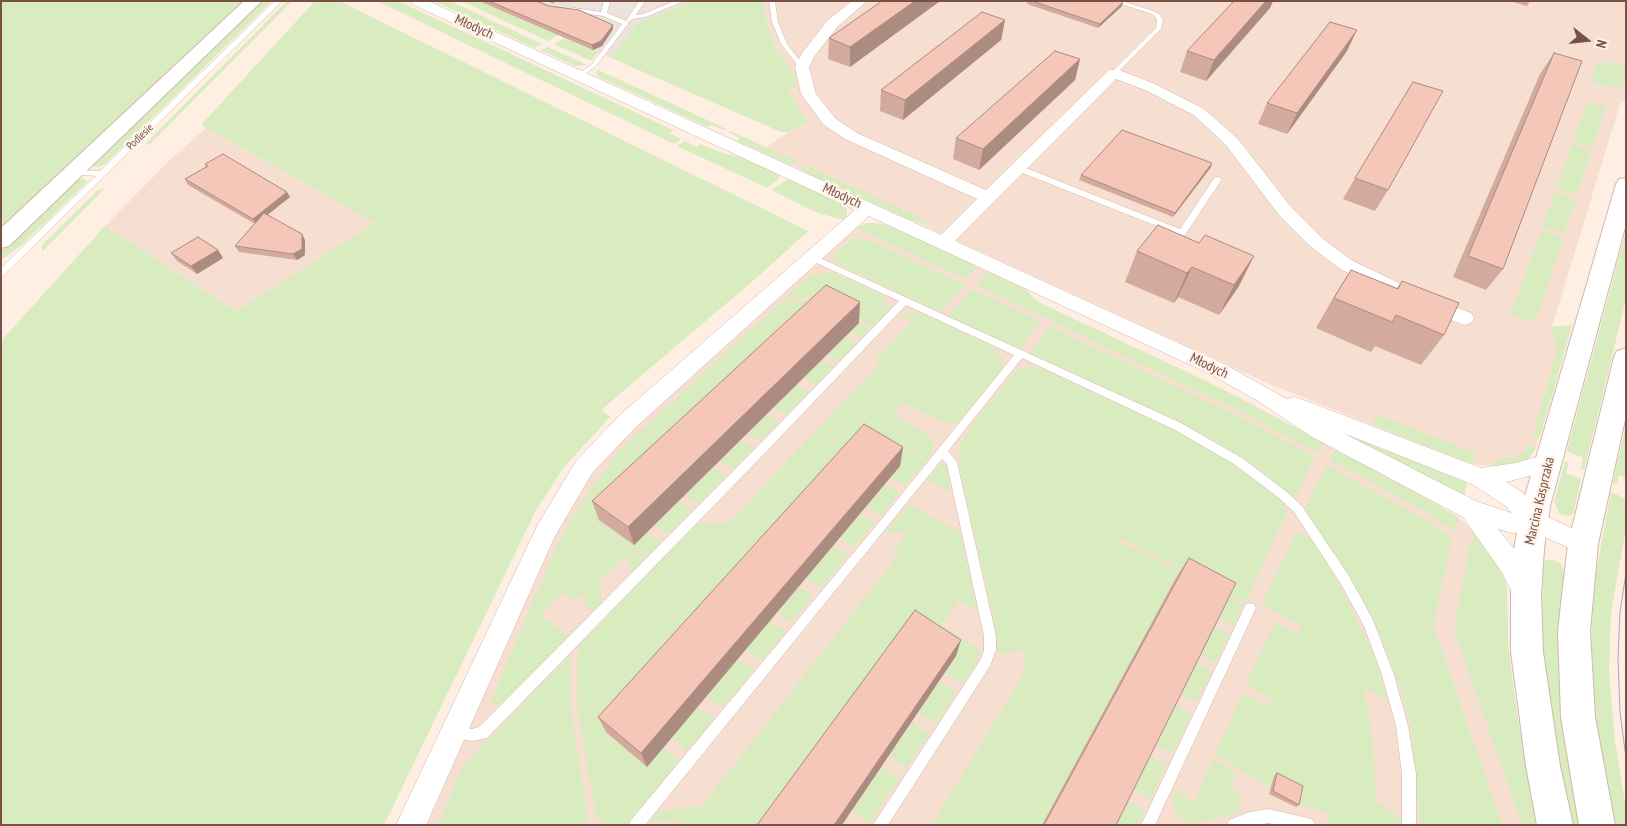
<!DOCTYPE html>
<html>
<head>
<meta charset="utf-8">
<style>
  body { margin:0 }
  #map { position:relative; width:1627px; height:826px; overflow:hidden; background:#feefe2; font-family:"PT Sans Narrow",sans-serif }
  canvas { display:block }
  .frame { position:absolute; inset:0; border:2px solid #775146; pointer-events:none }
  .north { position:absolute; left:1562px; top:15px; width:50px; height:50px; -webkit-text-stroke:4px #fff4ea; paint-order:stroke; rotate:106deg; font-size:14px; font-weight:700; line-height:20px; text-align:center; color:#775146 }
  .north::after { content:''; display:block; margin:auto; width:18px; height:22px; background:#775146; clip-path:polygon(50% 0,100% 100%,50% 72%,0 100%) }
</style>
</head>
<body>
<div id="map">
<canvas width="1627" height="826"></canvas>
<div class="frame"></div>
<div class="north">N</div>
</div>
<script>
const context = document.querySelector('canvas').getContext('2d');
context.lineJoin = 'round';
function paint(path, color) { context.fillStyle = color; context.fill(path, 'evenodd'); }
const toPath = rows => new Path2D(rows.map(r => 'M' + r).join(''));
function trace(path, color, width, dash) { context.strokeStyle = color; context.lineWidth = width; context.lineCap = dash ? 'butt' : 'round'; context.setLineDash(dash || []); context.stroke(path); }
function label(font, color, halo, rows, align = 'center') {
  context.font = font + ' "PT Sans Narrow",sans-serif'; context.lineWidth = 5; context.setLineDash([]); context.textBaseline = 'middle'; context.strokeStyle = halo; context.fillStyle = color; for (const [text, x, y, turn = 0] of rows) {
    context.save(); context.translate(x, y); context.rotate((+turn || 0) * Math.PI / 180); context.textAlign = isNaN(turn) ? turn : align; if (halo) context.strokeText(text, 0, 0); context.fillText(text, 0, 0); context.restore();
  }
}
paint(toPath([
  [764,1,1626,1,1626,101,1621,101,1552,327,1572,325,1535,450,1529,458,1511,465,1494,466,1479,465,1453,457,1272,385,761,151,788,132,808,122,787,89,765,14],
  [206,128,291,176,376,223,236,311,105,226,172,158],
  [874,223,889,226,1025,289,1036,301,1233,394,1419,494,1458,517,1469,527,1476,533,1507,586,1508,644,1516,708,1523,748,1542,825,427,825,547,547,570,506,590,476,615,446,775,299,858,227]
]), '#f6dfd0');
paint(toPath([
  [479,1,692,1,637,23,611,58]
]), '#ede2dd');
paint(toPath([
  [1,1,245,1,1,229],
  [260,1,272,1,105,164,98,167,92,165],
  [287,1,292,1,149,145,145,144],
  [315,1,339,1,808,231,762,273,601,410,610,417,564,467,536,510,384,825,1,825,1,341,105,226,236,311,375,223,201,125],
  [377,1,398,1,673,130,669,133,681,139,674,144],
  [434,1,450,1,542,44,535,48],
  [461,1,479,1,558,35,548,41],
  [692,1,764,1,765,14,777,54,782,54,794,74,796,88,787,89,808,122,788,132,781,132,611,58,637,23],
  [564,38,598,52,591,61,554,44],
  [548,47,587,65,575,66,541,50],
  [1605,61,1625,66,1626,76,1621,89,1594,82,1592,79,1575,75,1592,78,1596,64,1603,65],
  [598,70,690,112,726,129,724,130,711,125,708,127,599,77,596,74],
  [1588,102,1606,107,1593,146,1573,141],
  [730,131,768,148,797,161,792,166,737,141,740,138,728,132],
  [685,141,697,147,701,144,716,151,747,159,780,175,778,179,767,188,677,146],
  [1572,144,1592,150,1577,194,1556,188],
  [806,165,935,224,910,220,800,170],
  [79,179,84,179,87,182,24,243,1,260,1,251,73,182],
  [789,179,839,203,847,209,847,216,844,220,818,213,771,190],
  [105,188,42,252,42,246,46,241,97,191],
  [1555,191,1576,199,1564,233,1543,226],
  [867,223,878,223,889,226,977,266,965,279,856,228],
  [1542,229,1563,239,1536,320,1529,321,1511,314],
  [1626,231,1626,299,1584,470,1581,468,1583,458,1567,451],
  [859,238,872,241,965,285,940,312,836,263,833,256,852,239],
  [832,272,882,295,889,307,887,313,873,327,833,304,814,298,785,298,812,274],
  [988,272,1027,290,1036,301,1208,382,1323,442,1317,453,1241,412,976,285],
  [972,289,1040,321,1020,349,947,316],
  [814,300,831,307,870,330,862,338,850,331,858,323,825,306,646,533,661,543,645,559,577,508,618,452,750,330,783,301],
  [916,312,932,318,995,348,1003,360,1001,370,958,422,955,424,946,423,903,403,894,414,930,437,934,445,932,453,905,486,890,478,900,466,606,731,647,766,663,747,680,761,627,825,606,825,596,816,577,706,578,647,697,523,729,523,880,363,873,362,914,319,896,318,904,314],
  [1572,325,1549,407,1539,439,1532,436,1557,351,1551,327],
  [1049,326,1238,416,1315,457,1295,499,1258,469,1211,439,1182,423,1030,353],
  [844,337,856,344,839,361,827,354],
  [822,359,834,367,816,385,804,377],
  [1026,367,1035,367,1049,372,1184,435,1247,472,1283,502,1287,512,1245,603,1129,542,1117,539,1117,542,1134,548,1243,605,1233,626,1215,616,1042,825,931,825,1014,691,1020,680,1024,666,1025,651,997,653,993,614,961,477,958,453,961,442,974,422,1016,371],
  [796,385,809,392,786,415,773,407],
  [766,414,779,422,760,441,747,433],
  [1376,414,1471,451,1475,455,1474,464,1373,425],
  [1626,425,1626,478,1619,475,1617,484,1613,483],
  [1346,433,1467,483,1464,496,1345,435],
  [741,439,755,448,733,469,719,461],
  [1529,445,1536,448,1529,458,1511,465,1494,466,1496,460,1517,456,1526,450],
  [1335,448,1458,517,1454,532,1428,513,1330,460],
  [1565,461,1569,463,1566,473,1581,479,1573,514,1569,516,1560,514,1554,502],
  [941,463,946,467,951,493,927,480],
  [1326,465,1428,521,1452,539,1434,619,1435,630,1502,825,1420,825,1411,730,1402,691,1388,654,1364,602,1339,559,1304,510],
  [713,467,726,476,699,504,685,495],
  [885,484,900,492,881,516,866,507],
  [1611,492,1626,499,1626,528,1611,613,1609,671,1615,741,1626,808,1626,825,1613,825,1596,725,1591,646,1593,589],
  [678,502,692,511,668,535,654,526],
  [909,504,960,532,977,611,958,600,942,625,981,651,978,661,962,684,945,672,768,825,675,825,678,820,649,823,660,811,702,806,901,552,891,553,905,535,903,532,885,533],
  [577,510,644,560,632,573,627,555,599,582,603,602,593,611,583,603,587,599,581,594,574,601,562,593,540,615,569,637,503,703,492,705,490,703,556,547],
  [860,514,875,523,854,547,840,538],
  [1300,533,1309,536,1324,558,1343,592,1375,657,1388,701,1363,687,1373,740,1376,801,1403,819,1398,825,1327,825,1327,812,1296,803,1273,776,1271,788,1215,755,1243,692,1269,707,1271,703,1272,699,1246,685,1275,622,1298,634,1302,626,1262,604,1295,535],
  [1476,533,1485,543,1505,578,1507,586,1508,644,1516,708,1523,748,1542,825,1522,825,1454,630,1470,545],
  [833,546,848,555,821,588,806,578],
  [1546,560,1554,560,1561,564,1564,574,1559,628,1584,825,1573,825,1555,744,1542,638,1543,569,1544,562],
  [799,587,813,596,792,623,777,612],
  [770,621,785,632,761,661,746,650],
  [1211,624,1229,634,1216,663,1197,652],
  [570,654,571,711,588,820,584,825,438,825,463,766],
  [738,658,754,669,722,708,706,696],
  [1193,660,1212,671,1196,703,1177,692],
  [939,681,957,693,936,724,918,712],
  [1172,702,1191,714,1172,754,1152,742],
  [697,707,714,719,687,751,671,738],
  [911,722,929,734,907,768,889,755],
  [1147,753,1166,765,1150,800,1130,786],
  [1213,759,1235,772,1231,786,1241,794,1239,813,1195,823,1186,822,1178,816,1173,808,1173,794,1176,790,1194,802],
  [881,766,899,779,869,824,851,810],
  [1124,798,1144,811,1138,825,1111,825]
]), '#d8ecbf');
const service = toPath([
  [275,1,282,1,4,275,1,276,1,268,96,176,74,174,70,172,71,170,100,171,275,1],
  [604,1,610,1,607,13,626,21,639,1,645,1,636,15,643,14,675,1,684,1,646,17,633,19,628,22,628,24,596,66,582,76,578,76,578,74,592,64,622,24,603,16,567,11,564,9,567,7,601,12,604,1],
  [769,1,775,1,778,22,787,44,804,66,804,68,800,68,781,44,772,22,769,1],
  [1112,1,1122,1,1153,11,1159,14,1163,20,1161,29,1116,74,1114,75,1112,74,1112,72,1156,28,1157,20,1155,16,1149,13,1112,1],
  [1015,166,1021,166,1180,229,1215,177,1218,177,1222,179,1185,235,1182,236,1015,170,1015,166],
  [811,254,1181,423,1242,458,1287,492,1302,506,1349,576,1373,620,1394,675,1408,726,1416,774,1416,825,1402,825,1402,774,1396,726,1382,675,1364,626,1341,584,1294,512,1279,498,1234,464,1173,429,1022,358,948,451,957,462,996,636,996,650,990,666,888,825,873,825,981,659,984,650,984,636,947,464,942,459,645,825,629,825,631,820,881,520,1014,355,906,305,767,451,487,738,472,741,450,737,449,732,450,727,455,726,472,729,479,727,759,445,899,301,808,259,807,257,811,254],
  [1250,603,1254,604,1256,608,1155,825,1141,825,1246,604,1250,603],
  [1268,809,1308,818,1313,820,1315,825,1276,825,1268,823,1257,825,1227,825,1229,820,1234,818,1250,812,1268,809]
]);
const minor = toPath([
  [411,1,428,1,941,235,977,199,845,139,824,125,801,94,795,67,802,53,828,20,852,1,863,1,865,3,838,26,816,54,809,67,816,94,836,119,857,133,986,190,1109,70,1119,70,1155,84,1204,109,1238,139,1291,207,1323,239,1351,260,1399,283,1401,288,1399,293,1392,294,1385,293,1339,268,1311,247,1279,215,1226,145,1194,115,1145,90,1116,79,955,241,1224,364,1287,399,1294,397,1301,399,1481,468,1515,463,1548,454,1556,457,1559,463,1556,469,1506,482,1523,493,1541,514,1591,537,1595,544,1591,551,1583,554,1531,531,1512,533,1498,529,1519,555,1538,593,1535,601,1526,604,1517,601,1501,571,1463,517,1312,437,1258,401,1210,374,869,216,636,427,592,473,554,538,426,825,396,825,537,526,576,461,620,415,855,210,412,4,411,1],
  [1343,433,1472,484,1507,507,1512,513,1478,502,1343,433],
  [1427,296,1471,313,1474,318,1471,323,1464,325,1420,308,1417,303,1420,298,1427,296]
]);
const tertiary = toPath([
  [244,1,262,1,9,246,1,248,1,228,244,1],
  [1626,178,1626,224,1550,506,1544,549,1541,594,1543,652,1560,766,1573,825,1537,825,1526,766,1511,652,1511,594,1514,549,1522,506,1616,184,1619,179,1626,178],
  [1626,348,1626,415,1598,544,1590,631,1595,717,1615,825,1579,825,1561,717,1558,631,1561,604,1568,544,1614,357,1617,351,1626,348]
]);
trace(service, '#d2b7aa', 1);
trace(minor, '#d2b7aa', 1);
trace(tertiary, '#d2b7aa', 2);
paint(service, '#fff');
paint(minor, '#fff');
paint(tertiary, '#fff');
trace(toPath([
  [1626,573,1620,612,1618,658,1620,712,1626,758]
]), '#b0a0c8', 1);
paint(toPath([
  [479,1,536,1,549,6,613,25,613,29,602,46,593,50],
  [547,1,554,1,554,4],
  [882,1,940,1,850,67,828,59,829,38],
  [1028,1,1121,1,1123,2,1122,6,1098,28,1027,4],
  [1234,1,1273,1,1270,8,1206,81,1180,72,1187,51],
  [1510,1,1530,1,1527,6],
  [1005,20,1001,40,903,120,880,111,881,90],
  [1347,51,1287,134,1258,124,1267,103],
  [1554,53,1503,269,1486,290,1453,277,1540,74],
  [1080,59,1075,80,979,170,953,159,956,138],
  [205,164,290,197,267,215,305,240,305,255,297,260,239,252,235,246,255,224,188,185,185,179,206,167],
  [1211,167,1173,217,1079,180,1081,175],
  [1355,178,1388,190,1375,211,1343,199],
  [1158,225,1239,286,1219,315,1178,297,1174,303,1125,282,1137,251],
  [218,250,223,258,197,274,177,261,171,253],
  [1351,270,1397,288,1402,281,1444,335,1421,365,1375,346,1371,352,1316,328,1332,300],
  [859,323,634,545,599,520,592,501],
  [903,447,900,466,647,767,606,732,598,717],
  [1189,558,1116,825,1042,825,1177,576],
  [1277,773,1299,805,1296,807,1269,794,1274,776]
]), '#d3ab9e');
paint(toPath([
  [915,1,940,1,850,67,850,47],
  [1266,1,1273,1,1270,8,1206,81,1214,60],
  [1123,2,1122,6,1098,28,1100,24],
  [1005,20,1001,40,903,120,905,100],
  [613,25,613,29,602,46,593,50,592,45],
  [1357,30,1347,51,1287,134,1297,113],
  [1080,59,1075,80,979,170,983,149],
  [1212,163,1211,167,1173,217,1175,213],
  [287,192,290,197,256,224,253,219],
  [302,234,305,240,305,255,297,260,293,254],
  [218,250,223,258,197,274,191,266],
  [1254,256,1239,286,1219,315,1234,285],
  [1192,267,1178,297,1174,303,1187,273],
  [860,302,859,323,634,545,628,527],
  [903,447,900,466,647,767,641,753],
  [961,640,956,656,842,825,834,825]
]), '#ac8b81');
const building = toPath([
  [489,1,536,1,549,6,579,10,613,25,601,41,592,45,489,1],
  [882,1,915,1,850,47,829,38,882,1],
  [1032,1,1121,1,1123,2,1100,24,1032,1],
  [1234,1,1266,1,1214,60,1187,51,1234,1],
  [982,12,1005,20,905,100,881,90,982,12],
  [1330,22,1357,30,1297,113,1267,103,1330,22],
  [1055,51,1080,59,983,149,956,138,1055,51],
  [1554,53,1582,61,1503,269,1468,256,1554,53],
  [1413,82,1443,91,1388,190,1355,178,1413,82],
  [1122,130,1212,163,1175,213,1081,175,1122,130],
  [223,154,287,192,253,219,185,179,208,166,205,164,223,154],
  [264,213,302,234,302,249,293,254,235,246,264,213],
  [1158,225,1199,243,1205,235,1254,256,1234,285,1192,267,1187,273,1137,251,1158,225],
  [198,237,218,250,191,266,171,253,198,237],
  [1351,270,1398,289,1402,281,1459,303,1444,335,1396,315,1392,322,1334,298,1351,270],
  [826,285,860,302,628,527,592,501,826,285],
  [864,424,903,447,641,753,598,717,864,424],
  [1189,558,1236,583,1116,825,1044,825,1189,558],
  [915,610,961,640,834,825,757,825,915,610],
  [1277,773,1303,786,1299,805,1273,791,1277,773]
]);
paint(building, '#f5c7b8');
trace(building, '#ac8b81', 1);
label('11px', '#775146', '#fff4ea', [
  ["Podlesie",140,137,-44]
]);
label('14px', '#775146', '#fff4ea', [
  ["Młodych",474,27,24],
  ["Młodych",842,196,25],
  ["Młodych",1209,366,26],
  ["Marcina Kasprzaka",1540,501,-77]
]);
</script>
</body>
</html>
